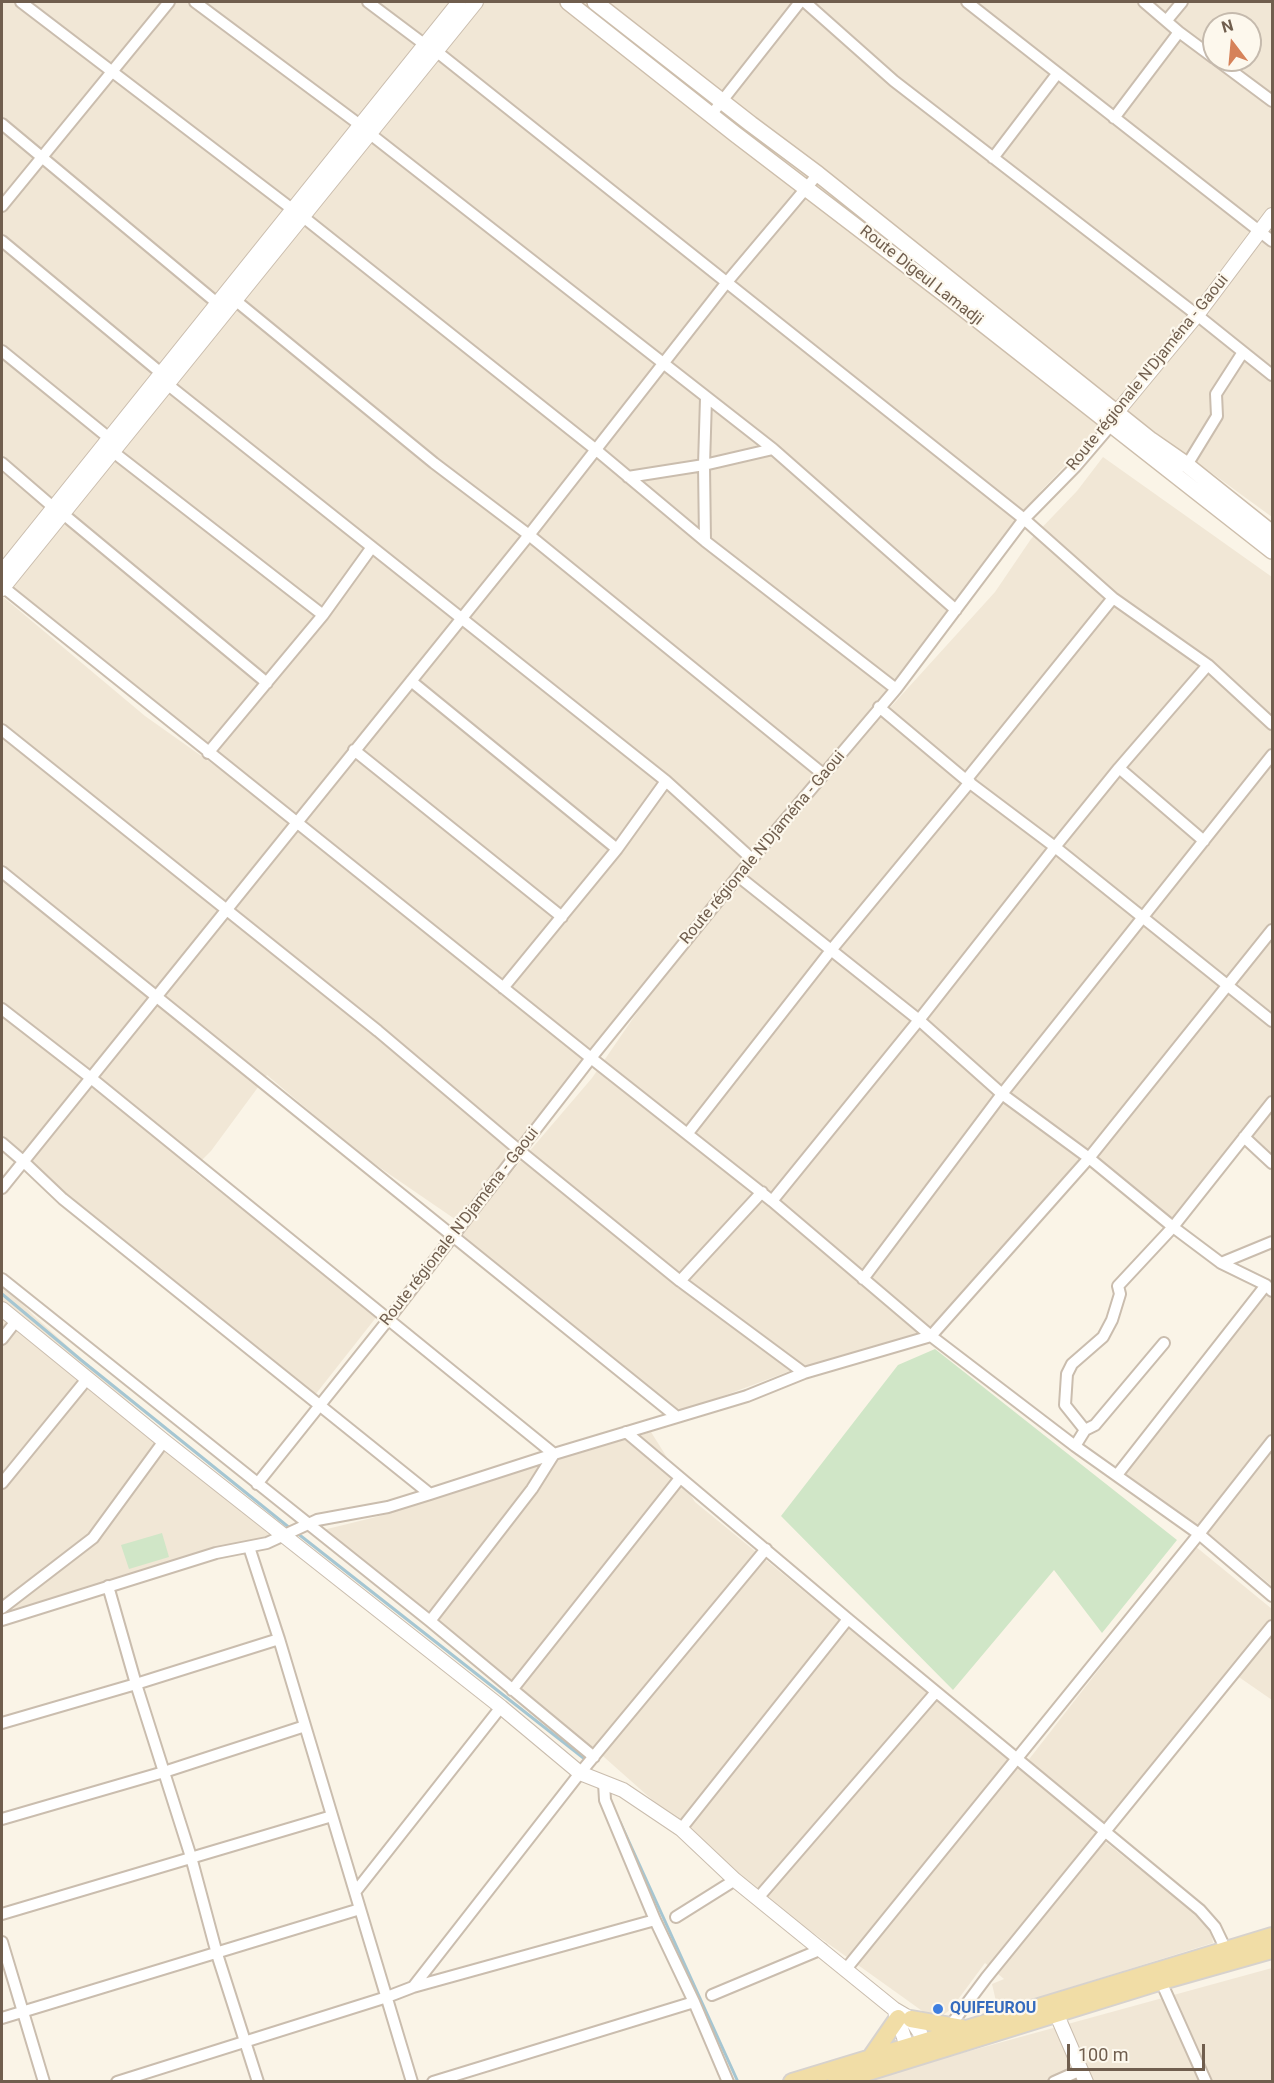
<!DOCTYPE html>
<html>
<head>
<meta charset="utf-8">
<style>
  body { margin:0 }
  #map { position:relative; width:1274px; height:2083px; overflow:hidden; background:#faf4e7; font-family:Roboto,sans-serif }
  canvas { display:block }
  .frame { position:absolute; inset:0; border:3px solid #705e4e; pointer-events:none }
  .north { position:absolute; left:1202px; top:12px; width:60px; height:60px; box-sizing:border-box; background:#fdf8ed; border:2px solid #c5baad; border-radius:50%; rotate:344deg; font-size:16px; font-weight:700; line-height:24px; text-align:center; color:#705e4e }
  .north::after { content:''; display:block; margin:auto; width:21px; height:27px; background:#d68259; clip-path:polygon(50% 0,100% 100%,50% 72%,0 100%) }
  .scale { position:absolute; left:1067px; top:2044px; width:138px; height:27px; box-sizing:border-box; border:3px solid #705e4e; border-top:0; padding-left:8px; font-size:18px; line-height:21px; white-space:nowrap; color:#705e4e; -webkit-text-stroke:4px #fdf8ed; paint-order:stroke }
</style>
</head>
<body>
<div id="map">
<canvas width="1274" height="2083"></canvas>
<div class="frame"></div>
<div class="north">N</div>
<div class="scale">100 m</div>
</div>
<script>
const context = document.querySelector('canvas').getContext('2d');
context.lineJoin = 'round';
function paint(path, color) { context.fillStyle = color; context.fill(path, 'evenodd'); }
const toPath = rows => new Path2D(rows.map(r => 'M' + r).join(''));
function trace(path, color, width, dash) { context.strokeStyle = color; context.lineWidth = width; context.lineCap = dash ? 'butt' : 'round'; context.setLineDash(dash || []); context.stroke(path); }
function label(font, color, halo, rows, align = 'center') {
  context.font = font + ' Roboto,sans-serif'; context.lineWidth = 4.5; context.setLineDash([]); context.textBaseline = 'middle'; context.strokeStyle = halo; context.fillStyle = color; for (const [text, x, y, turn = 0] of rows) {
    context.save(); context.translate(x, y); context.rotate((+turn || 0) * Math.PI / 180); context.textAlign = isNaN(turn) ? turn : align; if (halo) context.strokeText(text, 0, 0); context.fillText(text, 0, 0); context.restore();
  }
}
paint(toPath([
  [2,2,1272,2,1272,517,1109,398,1094,435,1041,491,927,651,589,1059,465,1226,360,1154,267,1075,211,1151,192,1170,378,1315,315,1395,37,1171,2,1147,2,596,145,716,296,823,355,868,2,578],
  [1214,24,1250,24,1250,60,1214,60],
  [1103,457,1272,577,1272,1159,1244,1134,1169,1226,1089,1161,931,1333,798,1368,675,1414,457,1236,592,1078,647,998,705,925,878,721,995,592,1031,539,1077,491],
  [1272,1279,1272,1586,1213,1537,1122,1471],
  [2,1283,34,1316,276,1533,2,1626],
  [651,1432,695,1502,850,1629,1023,1767,1195,1546,1272,1609,1272,1700,1233,1673,1099,1837,1210,1925,1213,1943,998,2010,992,1984,1004,1979,985,1963,951,2009,942,2016,932,2018,756,1892,595,1749,319,1531,388,1514,519,1470],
  [1272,1968,1272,2081,860,2081]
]), '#f1e7d6');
paint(toPath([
  [935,1349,1177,1540,1102,1633,1054,1570,953,1690,781,1516,898,1365],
  [162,1533,169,1557,129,1569,121,1545]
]), '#d0e6c7');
trace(toPath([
  [2,1294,81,1360,291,1529],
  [297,1533,586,1760],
  [620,1822,738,2082]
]), '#a5c6d2', 3);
const minor = toPath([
  [21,2,292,209],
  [195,2,360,125],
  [368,2,424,44],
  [805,2,894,81,1197,315,1272,375],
  [967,2,1272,241],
  [1144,2,1179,32,1214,58],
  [1167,20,1182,2],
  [436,51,1024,519,1113,598,1208,665,1272,724],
  [1217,60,1272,101],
  [711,115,800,2],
  [1114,118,1179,32],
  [2,124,217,303],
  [369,133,773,449,956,610],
  [993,158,1057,74],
  [2,206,169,2],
  [302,216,595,449,705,541,896,689],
  [2,241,161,373],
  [235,300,434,463,529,535,823,774],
  [2,351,109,438],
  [167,384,666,781],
  [112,451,323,615],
  [2,463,53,507],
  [1187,465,1217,416,1216,394,1243,352],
  [628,477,704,465,773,449],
  [62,513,267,683],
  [705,541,704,465,706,398],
  [3,587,591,1058,772,1201,931,1336,1075,1446,1199,1534,1272,1596],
  [411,681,617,849],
  [879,707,966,780,1055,847,1272,1021],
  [2,730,378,1031,520,1151,680,1281,804,1373],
  [354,750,562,917],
  [208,753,323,615,372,547],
  [1119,768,1204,841],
  [966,780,1113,598],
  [2,872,677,1417],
  [738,876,919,1020,1002,1094,1089,1158,1173,1227,1221,1263,1266,1285,1272,1291],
  [503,988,617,849,666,781,752,859],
  [2,1009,91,1078,554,1454,532,1489,430,1621],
  [688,1133,832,949,970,782],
  [1244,1137,1272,1163],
  [2,1143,23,1161,63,1199,430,1494],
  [2,1188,529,535,727,282,818,174],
  [772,1201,919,1020,1055,847,1119,768,1208,665],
  [1221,1263,1272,1242],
  [2,1279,430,1621,594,1757],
  [863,1279,1002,1094,1272,755],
  [680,1281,762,1192],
  [2,1339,16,1321],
  [1085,1430,1065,1405,1067,1374,1072,1364,1103,1337,1112,1320,1120,1294,1118,1286,1173,1227,1272,1102],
  [626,1432,848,1619,1200,1910,1215,1927,1226,1950],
  [1075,1446,1085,1430,1095,1425,1164,1343],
  [1117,1475,1266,1285],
  [2,1483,87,1379],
  [257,1484,388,1320,591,1058,752,859,896,689,1024,519,1076,466,1111,425],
  [249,1547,279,1639,412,2082],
  [108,1586,136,1684,191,1857,217,1954,258,2082],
  [2,1608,93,1538,164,1441],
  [2,1620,216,1553,267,1543,317,1520,388,1507,430,1494,554,1454,747,1396,804,1373,931,1336,1089,1158,1272,930],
  [512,1690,680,1478],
  [2,1723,136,1684,279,1639],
  [604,1783,605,1800,655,1920,694,2002,728,2082],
  [2,1819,164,1772,305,1726],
  [681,1829,848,1619],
  [356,1891,501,1707],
  [758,1898,936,1692],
  [2,1914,332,1816],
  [676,1917,735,1880],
  [2,1942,44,2082],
  [846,1969,1199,1534,1272,1441],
  [1159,1977,1206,2082],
  [413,1987,655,1920],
  [712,1995,822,1949],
  [2,2018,360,1909],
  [950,2026,986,1978,1272,1626],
  [117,2082,387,1997,413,1987,580,1773,766,1549],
  [433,2082,694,2002],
  [1054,2082,1081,2070]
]);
const tertiary = toPath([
  [1113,420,1117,412,1197,315,1272,215],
  [2,572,459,2],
  [2,589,476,2],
  [2,1309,164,1441,501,1707,580,1773,623,1790,681,1829,735,1880,894,2009,911,2019,920,2033,926,2051],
  [1053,2006,1086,2082],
  [895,2011,910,2055]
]);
const secondary = toPath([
  [568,2,735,134,960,306,1272,551],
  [595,2,751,124,818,174,1151,440,1187,465,1272,533]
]);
const primary = toPath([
  [911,2019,962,2028],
  [871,2057,898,2018],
  [792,2082,1272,1936],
  [836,2082,1162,1981,1272,1950]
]);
trace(minor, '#cabdae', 14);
trace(tertiary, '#cabdae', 16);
trace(secondary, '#cdbeac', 18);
trace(primary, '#d7d2cd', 20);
trace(minor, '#fff', 10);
trace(tertiary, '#fff', 14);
trace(secondary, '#fff', 15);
trace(primary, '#f1dda6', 16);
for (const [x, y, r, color] of [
  [938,2009,6,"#3f7fe0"]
]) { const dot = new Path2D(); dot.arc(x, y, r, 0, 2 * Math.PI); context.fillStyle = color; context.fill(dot); trace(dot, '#fdf8ed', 2); }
label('16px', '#705e4e', '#fdf8ed', [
  ["Route Digeul Lamadji",921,276,38],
  ["Route régionale N'Djaména - Gaoui",1148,373,-51],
  ["Route régionale N'Djaména - Gaoui",763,848,-50],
  ["Route régionale N'Djaména - Gaoui",460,1227,-52]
]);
label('bold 16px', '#366cbe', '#fdf8ed', [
  ["QUIFEUROU",950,2009]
], 'left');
</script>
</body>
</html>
